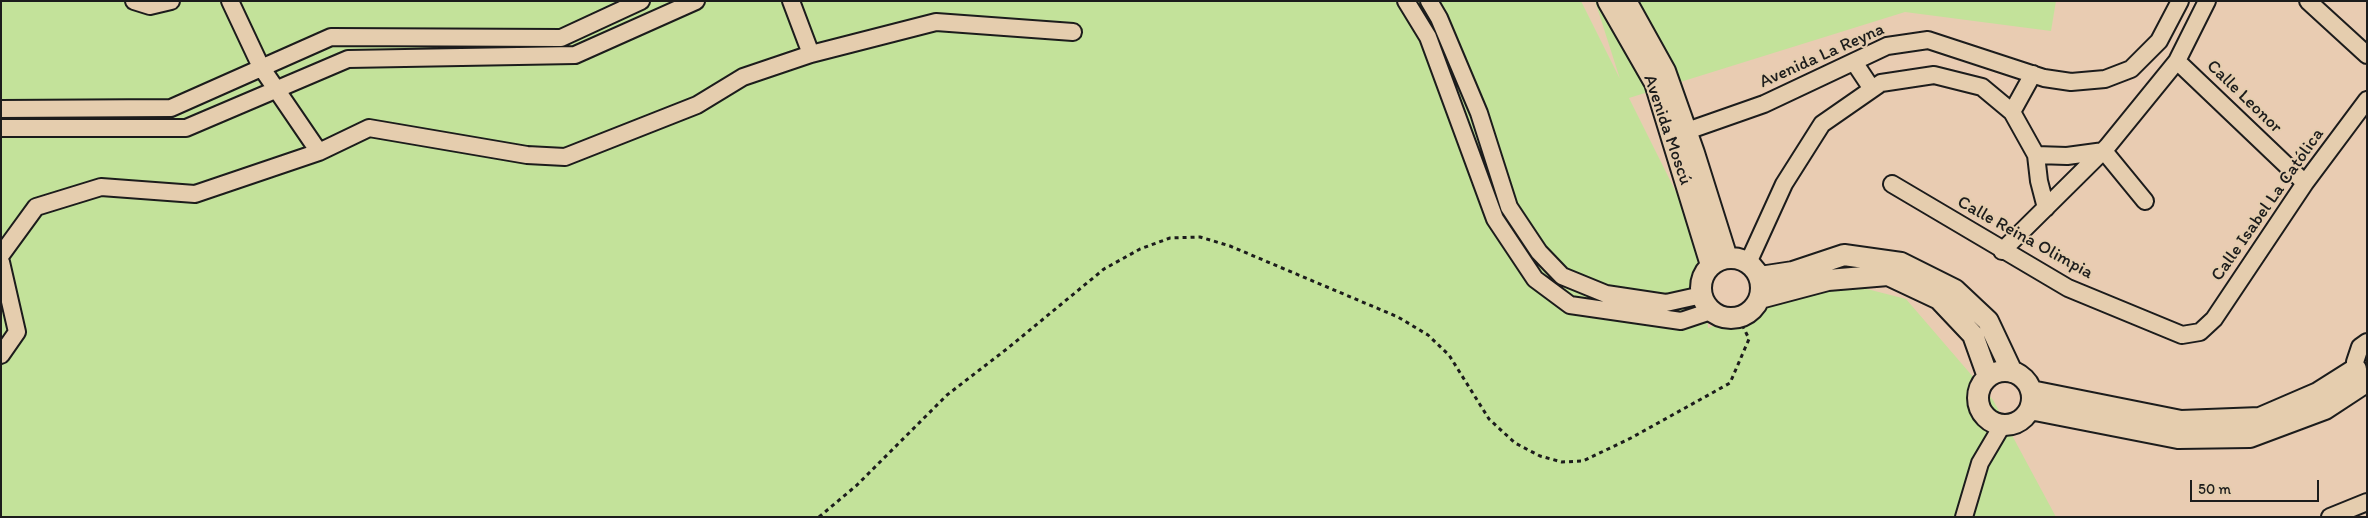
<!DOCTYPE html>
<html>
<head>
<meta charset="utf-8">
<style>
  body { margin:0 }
  #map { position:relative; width:2368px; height:518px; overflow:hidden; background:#e9ccb2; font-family:Itim,sans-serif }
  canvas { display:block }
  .frame { position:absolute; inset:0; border:2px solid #1c1c1c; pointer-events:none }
  .scale { position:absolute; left:2190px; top:480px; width:129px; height:22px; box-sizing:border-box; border:2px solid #1c1c1c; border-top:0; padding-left:6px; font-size:15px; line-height:18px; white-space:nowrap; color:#1c1c1c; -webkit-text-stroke:4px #e5cdae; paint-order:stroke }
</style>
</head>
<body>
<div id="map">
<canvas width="2368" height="518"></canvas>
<div class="frame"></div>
<div class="scale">50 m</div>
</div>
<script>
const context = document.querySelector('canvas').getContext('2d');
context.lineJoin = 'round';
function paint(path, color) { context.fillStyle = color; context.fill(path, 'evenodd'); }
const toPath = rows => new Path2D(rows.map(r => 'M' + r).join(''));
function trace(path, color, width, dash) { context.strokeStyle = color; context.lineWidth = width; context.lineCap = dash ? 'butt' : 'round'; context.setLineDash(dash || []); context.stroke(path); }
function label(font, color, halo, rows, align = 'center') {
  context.font = font + ' Itim,sans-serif'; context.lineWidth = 4; context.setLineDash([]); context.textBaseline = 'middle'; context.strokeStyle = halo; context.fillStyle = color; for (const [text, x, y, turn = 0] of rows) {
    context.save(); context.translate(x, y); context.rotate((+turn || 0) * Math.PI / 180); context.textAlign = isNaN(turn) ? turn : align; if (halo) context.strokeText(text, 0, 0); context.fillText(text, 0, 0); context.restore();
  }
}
paint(toPath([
  [1,1,1581,1,1620,79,1595,1,2056,1,2051,31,1905,12,1629,98,1704,248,1708,328,1832,280,1906,299,1993,400,2056,517,1,517]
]), '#c3e29a');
const minor = toPath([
  [134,1,150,6,171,1],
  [230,1,261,67,319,152],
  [791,1,811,54],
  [1406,1,1428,37,1495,219,1535,279,1570,305,1681,321,1711,311],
  [1429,1,1439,18,1479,113,1509,207,1539,252,1562,276,1606,294,1666,303,1702,295],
  [2308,1,2367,55],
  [2177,61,2305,183],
  [1854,62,1872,89],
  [1,109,171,108,331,37,561,38,641,1],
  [2012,112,2033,74],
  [1,128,186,128,348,59,575,55,696,1],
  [1687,131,1764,104,1887,46,1928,40,2044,78,2071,82,2105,79,2131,69,2159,41,2180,1],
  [2036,155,2067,156,2104,151,2145,201],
  [1892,184,2068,288,2182,335,2200,332,2214,319,2305,183,2367,100],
  [2002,251,2107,147,2177,61,2207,1],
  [1,255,36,207,101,187,195,194,319,152,369,128,527,155,565,157,697,105,743,77,811,54,936,22,1073,32],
  [1,262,17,332,1,355],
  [1748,263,1784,184,1822,124,1881,83,1934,75,1982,87,2012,112,2036,155,2039,181,2046,208],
  [2362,378,2356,369,2355,362,2360,347,2367,342],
  [1964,517,1980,463,2003,424],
  [2330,517,2367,502]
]);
const tertiary = toPath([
  [1608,1,1655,83,1711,265],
  [1626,1,1665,71,1694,153,1727,258],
  '1701 288a30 30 0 1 1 60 0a30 30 0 1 1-60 0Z',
  [1760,277,1793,272,1844,255,1901,263,1955,290,1988,321,2012,372],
  [1760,298,1828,280,1888,275,1939,299,1973,335,1988,377],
  '1978 398a27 27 0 1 1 54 0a27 27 0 1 1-54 0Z',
  [2031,391,2181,421,2260,418,2318,393,2356,369],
  [2030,409,2178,438,2250,437,2325,409,2366,382]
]);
trace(minor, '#1c1c1c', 20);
trace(tertiary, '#1c1c1c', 24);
trace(toPath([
  [819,517,857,485,947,395,1008,348,1104,269,1140,249,1170,238,1200,237,1230,246,1398,317,1428,335,1449,355,1489,419,1515,443,1540,456,1562,462,1583,461,1631,438,1730,383,1749,339,1739,318]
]), '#1c1c1c', 3, [4, 4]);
trace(minor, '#e5cdae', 16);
trace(tertiary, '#e5cdae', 20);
label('18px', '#1c1c1c', '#e5cdae', [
  ["Avenida La Reyna",1822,56,-24],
  ["Calle Leonor",2244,97,44],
  ["Avenida Moscú",1667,130,71],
  ["Calle Isabel La Católica",2268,205,-55],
  ["Calle Reina Olimpia",2025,238,29]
]);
</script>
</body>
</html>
